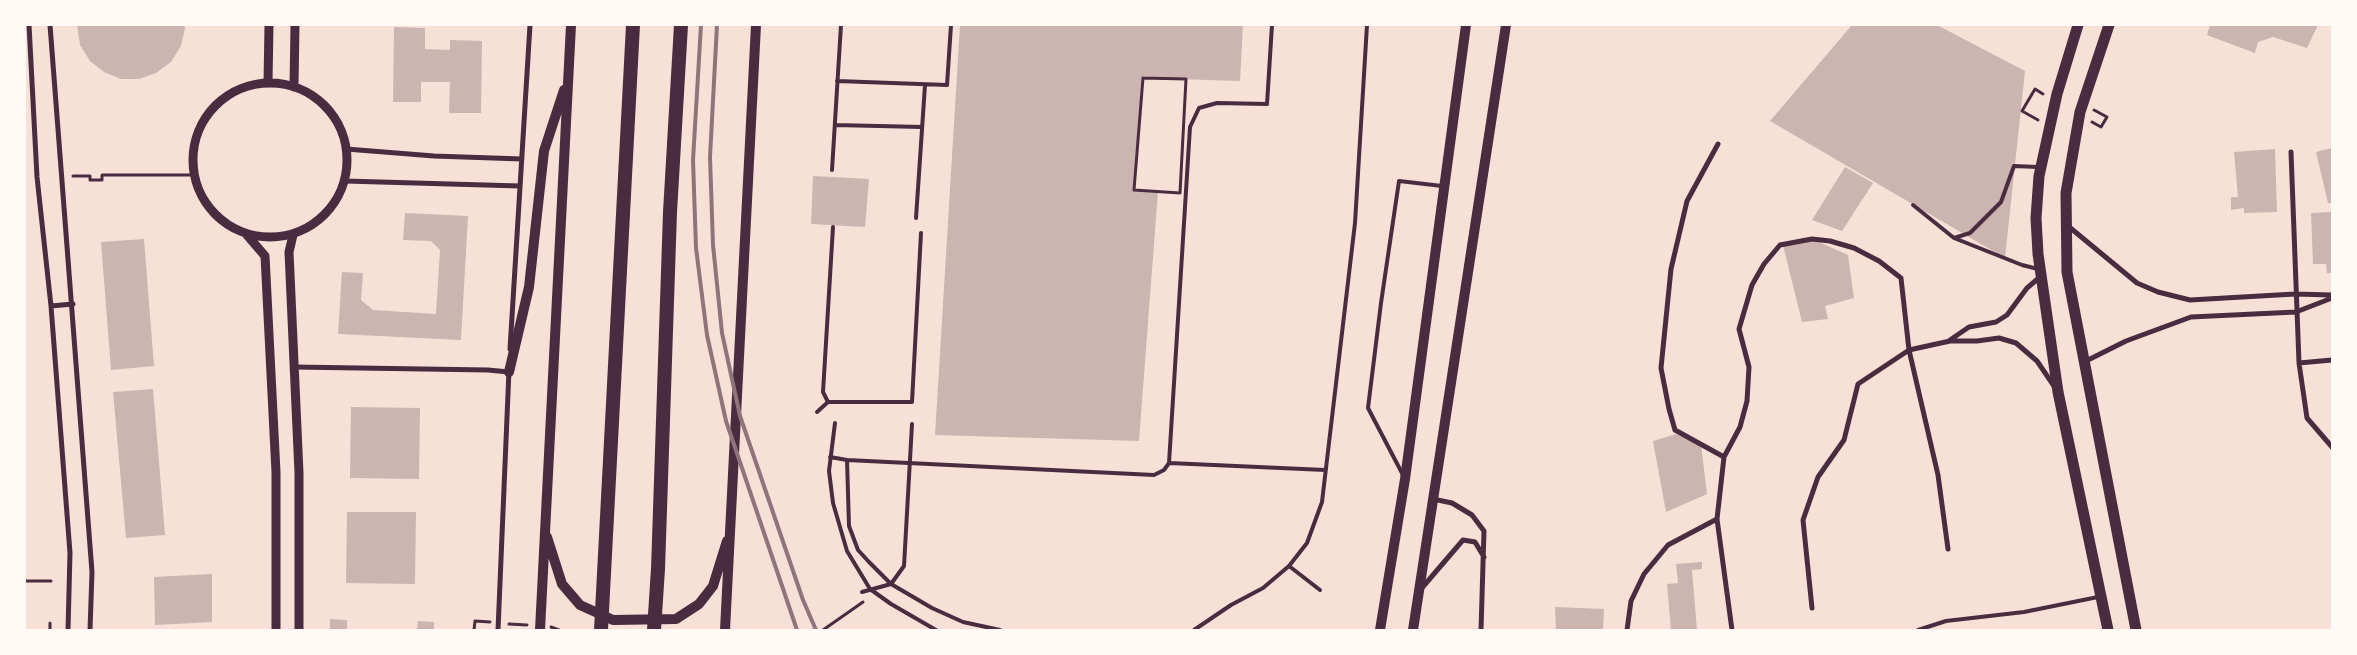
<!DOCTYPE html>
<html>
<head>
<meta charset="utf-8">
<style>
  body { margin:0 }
  #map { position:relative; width:2357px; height:655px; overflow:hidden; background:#f7e1d7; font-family:"PT Sans Narrow",sans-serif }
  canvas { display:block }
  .frame { position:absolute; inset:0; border:26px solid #fffaf5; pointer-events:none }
</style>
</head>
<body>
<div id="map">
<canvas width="2357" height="655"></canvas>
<div class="frame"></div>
</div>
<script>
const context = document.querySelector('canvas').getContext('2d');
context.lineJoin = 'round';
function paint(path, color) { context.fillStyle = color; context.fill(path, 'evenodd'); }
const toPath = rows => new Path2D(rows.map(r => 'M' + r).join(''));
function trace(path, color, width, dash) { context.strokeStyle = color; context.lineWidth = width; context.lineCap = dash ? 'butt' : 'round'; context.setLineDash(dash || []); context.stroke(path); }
paint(toPath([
  [77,25,184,25,185,28,181,46,171,62,156,73,139,79,121,79,104,72,90,61,80,45],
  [960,25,1243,25,1240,81,1143,78,1134,190,1158,191,1139,441,935,435],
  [1852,25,1937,25,2025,71,2005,258,1770,121],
  [2210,25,2318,25,2307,48,2273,37,2258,42,2255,53,2207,35],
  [394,27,425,28,425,49,450,50,450,40,482,41,481,113,449,113,450,82,421,82,421,102,393,102],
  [2332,148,2332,203,2328,203,2316,152],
  [2275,149,2277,212,2244,213,2244,208,2231,210,2231,197,2238,197,2234,152],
  [1845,167,1873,183,1842,231,1812,220],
  [813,176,869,179,865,227,811,224],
  [2332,212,2332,273,2327,273,2326,264,2313,264,2311,213],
  [405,213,468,216,461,340,338,334,342,272,363,273,361,300,373,310,436,314,440,250,431,241,403,240],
  [144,239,154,366,111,370,101,242],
  [1812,239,1848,255,1854,298,1825,306,1828,319,1802,322,1783,245],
  [153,389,165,535,126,538,113,392],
  [351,407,420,408,419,479,350,478],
  [1676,434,1701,445,1707,494,1666,512,1653,441],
  [347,512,416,512,415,584,346,583],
  [1702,562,1702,569,1692,570,1697,630,1671,630,1667,584,1678,583,1676,564],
  [212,574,212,622,155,625,154,577],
  [1555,607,1604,609,1603,630,1556,630],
  [330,619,347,620,347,630,330,630],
  [418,621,434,622,434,630,417,630]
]), '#ccb4b1');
trace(toPath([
  [1143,78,1186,79,1180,193,1134,190,1143,78],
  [2038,120,2022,111,2035,89,2043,94],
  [2092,122,2101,127,2107,117,2094,110],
  [73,176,90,176,90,180,102,180,102,175,195,175],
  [25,581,51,581],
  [509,624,527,625],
  [551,627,559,630],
  [50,630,50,623],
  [474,630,475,621,490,622],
  [823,630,863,602]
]), '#4a2c40', 3);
trace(toPath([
  [837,81,947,85,951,25],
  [835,125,922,127],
  [832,170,841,25],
  [1913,205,1954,238,2022,265,2038,269],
  [916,218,925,85],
  [833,227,823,392,828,402,912,402,921,233],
  [1954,238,1970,233,2001,202,2014,166,2038,167],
  [817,412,828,402],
  [835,423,829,471,833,503,847,551,870,589,891,604,936,630],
  [830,457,847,460,1154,475,1164,470,1169,463,1190,127,1199,108,1217,103,1267,104,1272,25],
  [847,460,849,526,858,550,869,562,891,584,932,608,963,622,1000,630],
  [1169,463,1325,470],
  [1403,475,1368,408,1381,303,1399,181,1442,186],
  [1289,566,1320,590],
  [862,592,891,584,904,566,912,424],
  [1194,630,1231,605,1263,588,1289,566,1307,543,1322,502,1355,223,1367,25],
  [1918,630,1946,621,2024,612,2098,597]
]), '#4a2c40', 4);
trace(toPath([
  [29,25,37,177,51,306,70,553,68,630],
  [50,25,92,572,90,630],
  [1718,144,1687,201,1671,269,1661,368,1669,409,1675,430,1724,457],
  [346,149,434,156,522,159],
  [2291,152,2299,363,2307,418,2332,447],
  [345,181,520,186],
  [2068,226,2137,283,2158,292,2190,300,2295,294,2332,295],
  [51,306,73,304],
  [1950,340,1969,327,1996,322,2007,315,2027,288,2040,277],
  [510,349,530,25],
  [2084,362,2126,341,2191,317,2296,312,2332,298],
  [2299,363,2332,360],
  [294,367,488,370,509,372],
  [1433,499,1452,503,1472,515,1484,531,1481,630],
  [1421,589,1463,540,1475,542,1484,557],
  [1812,608,1803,520,1818,477,1844,440,1858,384,1909,350,1950,341,1977,341,1999,338,2016,343,2037,361,2054,386],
  [498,630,509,370],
  [1627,630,1631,601,1644,574,1668,545,1717,519],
  [1732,630,1717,519,1724,457,1740,427,1747,401,1749,367,1739,329,1752,285,1764,264,1780,245,1812,239,1830,241,1854,248,1879,261,1901,278,1909,350,1938,475,1948,549]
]), '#4a2c40', 5);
trace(toPath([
  [268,83,269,25],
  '193 160a77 77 0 1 1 154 0a77 77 0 1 1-154 0Z',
  [294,87,295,25],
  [247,235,265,256,276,472,276,630],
  [293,235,289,252,299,473,299,630]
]), '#4a2c40', 9);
trace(toPath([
  [509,372,529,287,544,151,564,90],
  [547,537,562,584,580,605,613,620,676,619,699,604,713,586,727,541],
  [540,630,571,25],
  [725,630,756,25],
  [1380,630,1405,479,1466,25],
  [1413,630,1506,25]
]), '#4a2c40', 10);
trace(toPath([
  [2078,25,2057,94,2039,176,2036,218,2038,254,2058,392,2108,630],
  [2109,25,2080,112,2066,193,2067,272,2136,630]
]), '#4a2c40', 11);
trace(toPath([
  [601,630,633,25],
  [654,630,658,569,670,212,681,25]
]), '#4a2c40', 14);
trace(toPath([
  [701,25,693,160,696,248,707,335,726,421,797,630],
  [717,25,710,157,713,245,722,333,740,416,803,600,816,630]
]), '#8f747c', 4);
</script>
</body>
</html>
